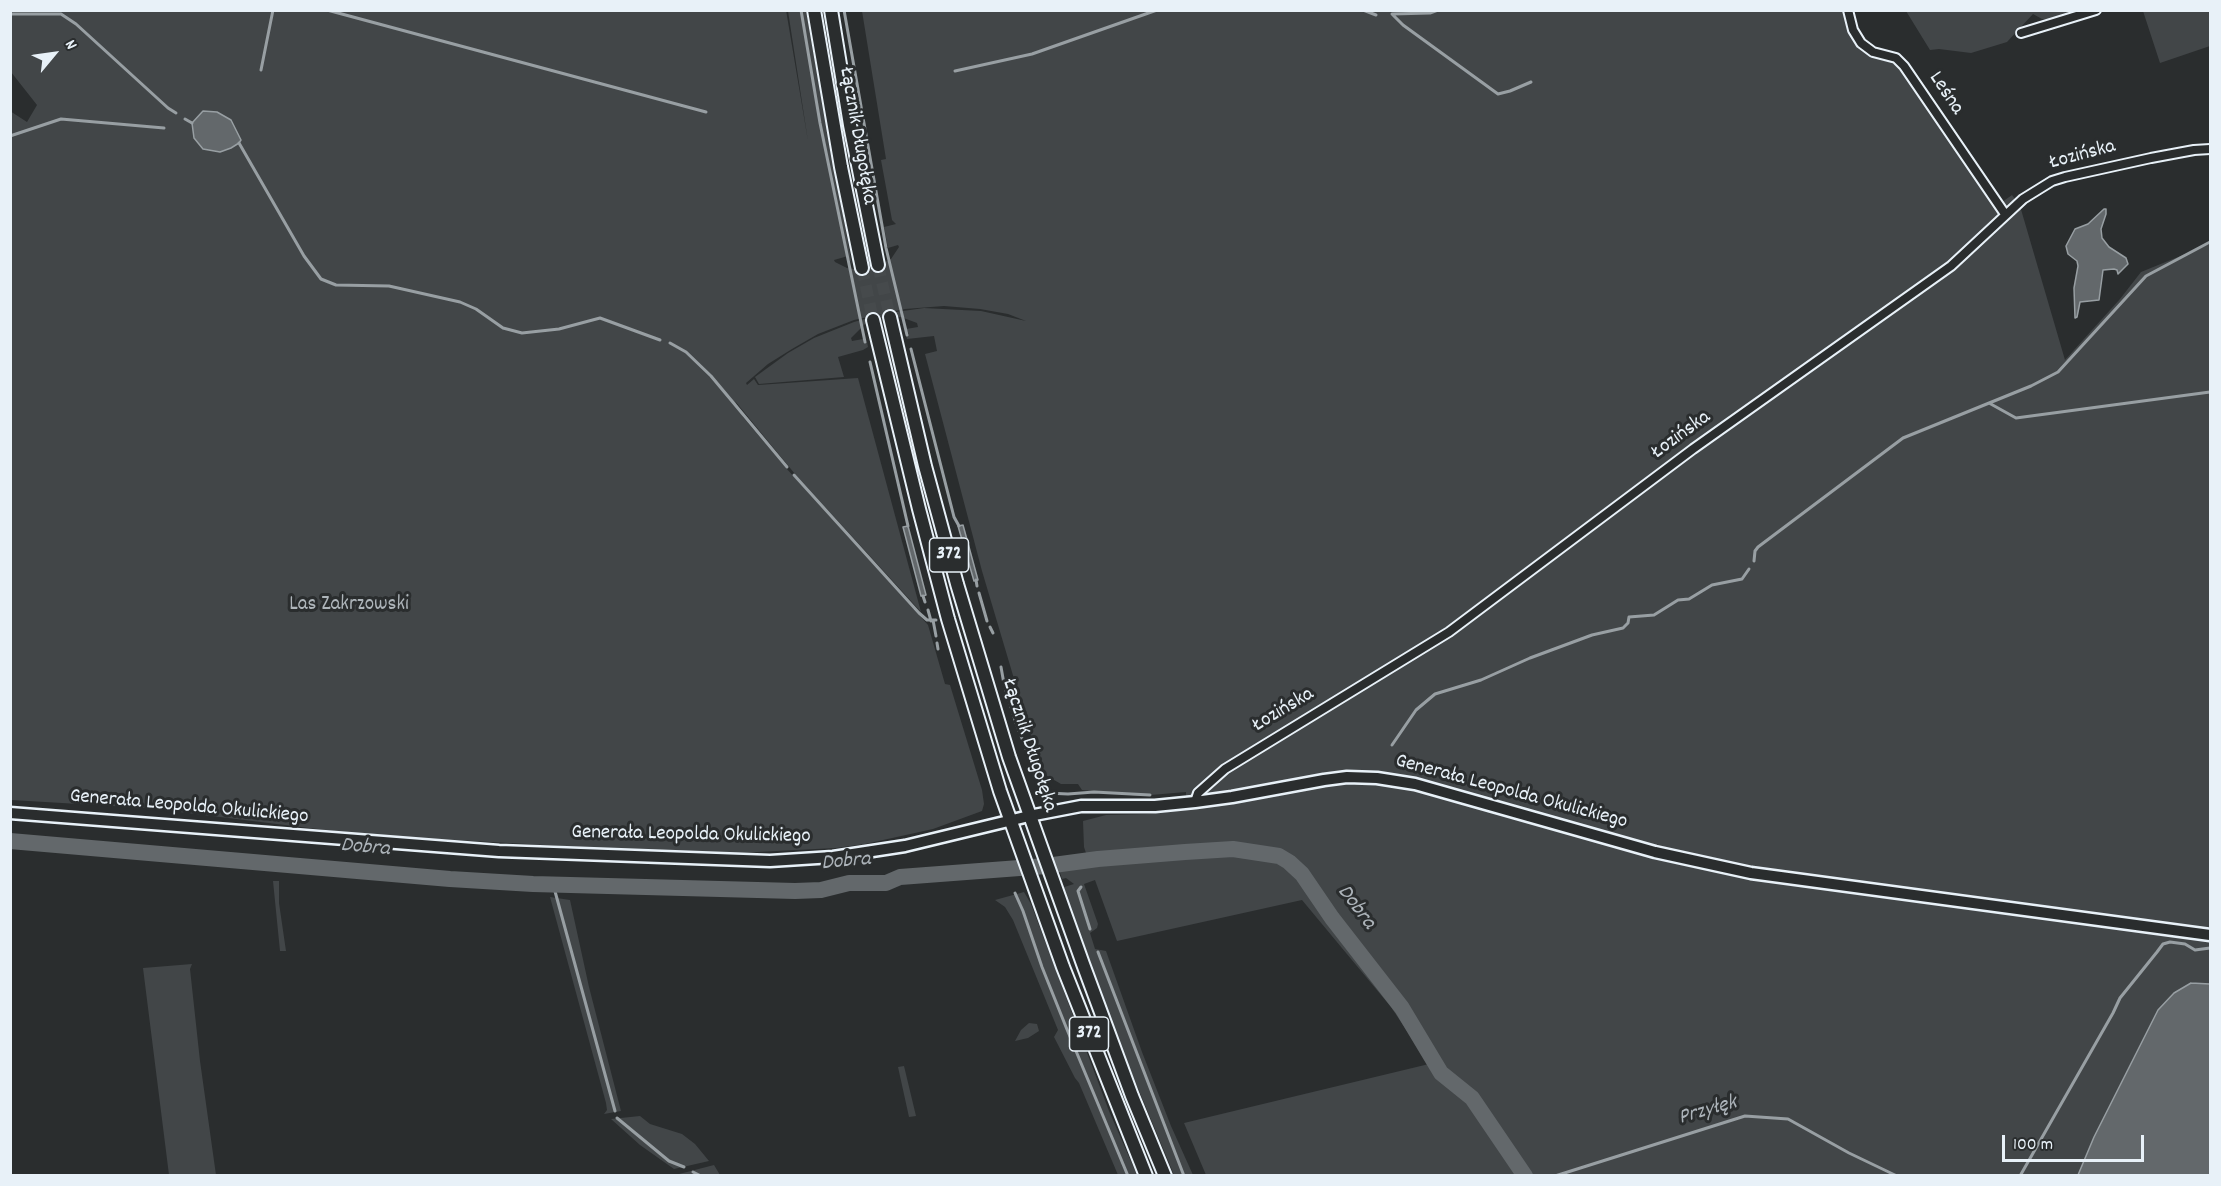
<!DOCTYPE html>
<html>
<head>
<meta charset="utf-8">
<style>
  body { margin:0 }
  #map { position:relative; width:2221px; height:1186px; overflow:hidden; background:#2a2d2e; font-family:Dekko,sans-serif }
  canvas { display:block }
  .frame { position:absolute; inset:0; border:12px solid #e8f1f8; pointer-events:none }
  .north { position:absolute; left:24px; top:24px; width:60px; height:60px; -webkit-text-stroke:4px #2a2d2e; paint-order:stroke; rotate:61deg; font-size:16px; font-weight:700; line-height:24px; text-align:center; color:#e8f1f8 }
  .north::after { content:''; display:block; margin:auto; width:21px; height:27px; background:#e8f1f8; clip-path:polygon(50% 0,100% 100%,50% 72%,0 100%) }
  .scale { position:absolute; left:2002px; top:1135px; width:142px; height:27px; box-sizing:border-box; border:3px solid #e8f1f8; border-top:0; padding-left:8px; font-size:18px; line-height:21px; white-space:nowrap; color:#e8f1f8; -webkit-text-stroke:4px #2a2d2e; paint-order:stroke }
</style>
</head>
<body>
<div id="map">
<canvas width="2221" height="1186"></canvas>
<div class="frame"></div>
<div class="north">N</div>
<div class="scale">100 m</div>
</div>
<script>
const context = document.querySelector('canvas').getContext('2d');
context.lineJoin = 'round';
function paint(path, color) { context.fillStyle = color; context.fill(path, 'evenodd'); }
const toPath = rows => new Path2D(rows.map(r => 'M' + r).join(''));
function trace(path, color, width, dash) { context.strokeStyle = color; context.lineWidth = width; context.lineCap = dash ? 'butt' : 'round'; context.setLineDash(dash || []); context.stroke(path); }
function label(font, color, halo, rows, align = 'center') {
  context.font = font + ' Dekko,sans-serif'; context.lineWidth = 6; context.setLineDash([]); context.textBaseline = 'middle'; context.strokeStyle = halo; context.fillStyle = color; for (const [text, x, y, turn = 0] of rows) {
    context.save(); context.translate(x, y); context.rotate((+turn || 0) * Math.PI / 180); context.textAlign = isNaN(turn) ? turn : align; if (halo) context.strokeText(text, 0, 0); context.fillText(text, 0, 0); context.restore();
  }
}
paint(toPath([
  [786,10,808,141,788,11,806,11,852,265,848,256,834,260,835,262,847,268,861,270,880,265,891,259,899,247,898,245,888,248,884,227,896,224,892,220,881,160,886,159,862,11,1845,11,1856,42,1867,54,1891,62,1902,69,1995,207,2012,195,2020,206,2065,360,2120,299,2141,272,2210,244,2210,984,2207,983,2118,1089,2078,1175,1206,1175,1184,1123,1429,1064,1391,1007,1302,900,1117,941,1095,880,1084,884,1098,924,1097,928,1090,933,1095,949,1106,951,1142,1052,1171,1126,1193,1175,1174,1175,1110,1021,1061,888,1074,884,1066,878,1062,879,1058,866,1089,862,1084,847,1083,821,1106,815,1147,814,1186,810,1186,792,1139,796,1082,790,1078,784,1061,784,1042,773,982,571,925,354,937,351,934,336,907,339,906,336,909,334,906,329,918,327,917,323,901,317,879,318,865,324,851,338,852,341,863,339,864,343,867,342,868,347,863,350,838,357,844,377,759,384,755,377,788,353,814,338,854,322,882,314,924,308,981,311,1026,321,1008,314,980,309,944,306,905,309,854,320,818,334,792,349,768,364,746,383,747,385,754,379,758,385,858,378,921,612,795,474,735,401,743,417,786,468,928,625,945,684,950,685,982,790,984,804,982,811,933,829,865,844,836,848,737,853,598,848,366,835,147,808,11,800,10,111,27,122,37,105,11,72,11,11],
  [1906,11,2086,11,2053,19,2042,19,2033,14,2007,42,1971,53,1939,49,1930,50],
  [2143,11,2210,11,2210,46,2160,63],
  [273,881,279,881,279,903,286,951,280,951],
  [1024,892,1031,904,1109,1111,1137,1175,1118,1175,1079,1083,1075,1078,1054,1037,1058,1030,1013,920,1005,907,995,900],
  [550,897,570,900,589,987,621,1111,604,1114,607,1110,606,1103],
  [192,964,190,969,200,1061,216,1175,169,1175,143,968],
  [1029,1023,1037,1024,1039,1031,1028,1038,1015,1041,1021,1030],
  [904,1066,916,1116,909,1117,898,1067],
  [640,1116,650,1124,682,1134,695,1144,709,1161,674,1169,640,1145,611,1119],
  [714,1165,720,1175,679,1174,687,1172]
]), '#424648');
const water = toPath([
  [203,111,217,112,231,120,241,140,239,143,231,148,220,152,203,149,194,138,192,123,203,111],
  [2104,209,2106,209,2106,214,2101,229,2102,238,2109,247,2126,258,2128,264,2118,274,2117,270,2114,269,2103,270,2099,300,2080,302,2077,317,2075,318,2074,288,2078,266,2077,261,2068,254,2066,246,2075,229,2088,224,2104,209],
  [963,525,978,580,974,581,958,526,963,525],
  [908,526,926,595,923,596,921,596,903,527,908,526],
  [2191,983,2210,984,2210,1175,2078,1175,2094,1137,2158,1010,2174,993,2191,983]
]);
paint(water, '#63686b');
trace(water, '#989fa3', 1.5);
trace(toPath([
  [327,10,706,112],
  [801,10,820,123,865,342],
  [844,10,886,248,907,335],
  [1363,10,1376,15],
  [10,14,61,14,76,24,168,108,176,113],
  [1392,14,1403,25,1498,94,1510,91,1531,82],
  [1392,14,1430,13,1438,10],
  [261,70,273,10],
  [955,71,1032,54,1157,10],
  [185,119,192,123],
  [10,136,61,119,164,128],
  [239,143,304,256,321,279,336,285,389,286,460,302,476,309,503,328,522,333,559,329,600,318,660,340],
  [670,343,686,352,711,376,787,467],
  [911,349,954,517,959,526],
  [870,362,908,526],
  [1989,403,2016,418,2210,392],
  [794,475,919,613,927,620,936,620],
  [1754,561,1755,551,1758,547,1903,438,2031,386,2058,372,2146,276,2210,242],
  [976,580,977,586],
  [979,593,987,621],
  [923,596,925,602],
  [928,610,931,621],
  [933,620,936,636],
  [990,627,993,633],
  [937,643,938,649],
  [1001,667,1004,684,1016,723,1042,790,1047,793,1068,794,1094,792,1150,795],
  [1392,745,1416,710,1435,694,1481,680,1530,658,1592,635,1623,628,1628,623,1629,617,1654,615,1678,600,1689,599,1712,585,1742,579,1749,569],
  [553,884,615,1111],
  [1081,887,1078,891,1090,929],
  [1015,893,1023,911,1042,967,1066,1027,1128,1176],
  [1098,952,1184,1176],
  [617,1118,669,1161,684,1167],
  [693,1172,701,1176],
  [1555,1176,1745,1116,1788,1119,1849,1153,1897,1176],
  [2020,1176,2113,1013,2120,998,2157,952,2163,944,2170,942,2185,944,2195,950,2210,948]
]), '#989fa3', 3);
trace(toPath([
  [10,841,450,879,533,884,795,891,821,890,849,883,886,883,900,877,1046,866,1098,859,1185,852,1233,849,1279,856,1289,862,1302,874,1332,918,1402,1008,1441,1073,1472,1098,1525,1176]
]), '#63686b', 16);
trace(toPath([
  [878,265,890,317],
  [862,268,873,320]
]), '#464a4c', 12, [12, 6]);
const street = toPath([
  [1848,10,1853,30,1861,43,1873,52,1896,58,1904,66,2005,214],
  [2021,33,2096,10],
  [1195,802,1198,793,1225,769,1449,632,1693,449,1951,266,2023,199,2052,181,2065,177,2151,158,2194,150,2210,149]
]);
const secondary = toPath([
  [10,813,499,851,770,861,833,857,905,846,1029,816,1081,806,1155,806,1195,802,1232,797,1324,780,1347,777,1377,778,1415,784,1655,852,1751,873,2210,935]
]);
const primary = toPath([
  [814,10,841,167,862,268],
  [831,10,850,125,878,265],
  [890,317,925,466,957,584,1009,757,1083,964,1132,1096,1165,1176],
  [873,320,919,509,948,619,1000,791,1063,967,1146,1176]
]);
trace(street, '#e8f1f8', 12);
trace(secondary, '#e8f1f8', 15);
trace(primary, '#e8f1f8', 16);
trace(street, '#2a2d2e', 8);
trace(secondary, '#2a2d2e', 10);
trace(primary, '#2a2d2e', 12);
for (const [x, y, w] of [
  [949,555,39],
  [1089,1034,39]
]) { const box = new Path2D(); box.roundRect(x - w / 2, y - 17, w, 34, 4.5); context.fillStyle = '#2a2d2e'; context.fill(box); trace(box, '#e8f1f8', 1.5); }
label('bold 20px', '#e8f1f8', null, [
  ["372",949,555],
  ["372",1089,1034]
]);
label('21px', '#e8f1f8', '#2a2d2e', [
  ["Leśna",1945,94,56],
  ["Łącznik Długołęka",856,136,80],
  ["Łozińska",2083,156,-15],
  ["Łozińska",1682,436,-36],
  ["Łozińska",1284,711,-31],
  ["Łącznik Długołęka",1028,746,72],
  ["Generała Leopolda Okulickiego",1511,793,15],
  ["Generała Leopolda Okulickiego",189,808,5],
  ["Generała Leopolda Okulickiego",691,836,1]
]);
label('21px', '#aeb5ba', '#2a2d2e', [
  ["Las Zakrzowski",349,606]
]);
label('italic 22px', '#acb3b9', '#2a2d2e', [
  ["Dobra",365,849,5],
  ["Dobra",846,863,-5],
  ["Dobra",1355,908,53],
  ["Przyłęk",1708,1112,-16]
]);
</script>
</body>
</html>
